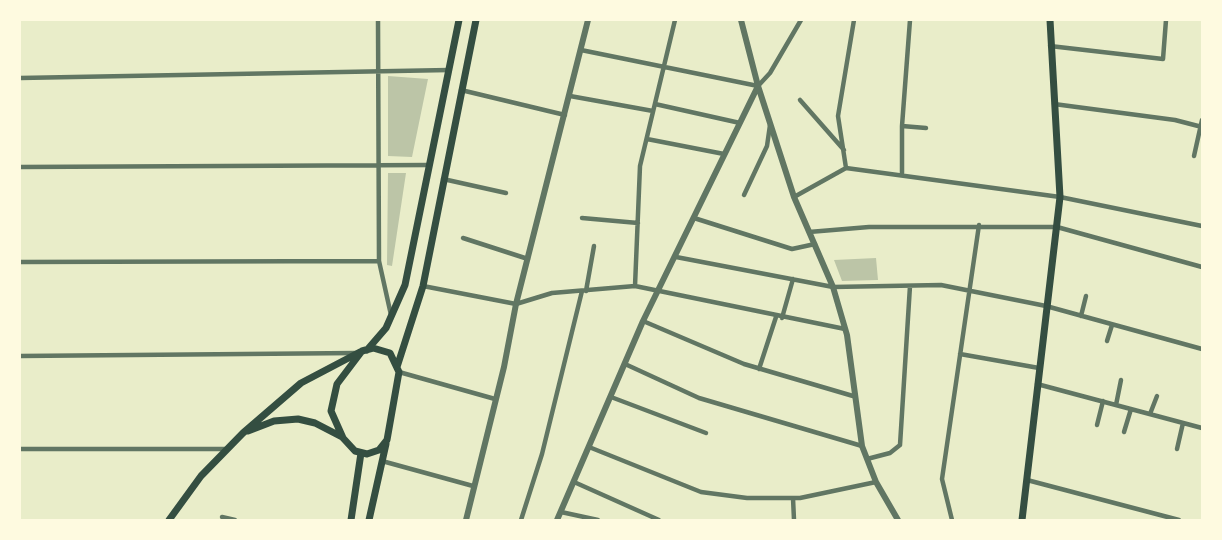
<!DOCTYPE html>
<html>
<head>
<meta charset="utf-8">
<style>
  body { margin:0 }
  #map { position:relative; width:1222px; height:540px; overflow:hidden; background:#e9edc9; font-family:Figtree,sans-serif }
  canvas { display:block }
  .frame { position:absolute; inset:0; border:21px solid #fefae0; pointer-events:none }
</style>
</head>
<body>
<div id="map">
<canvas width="1222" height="540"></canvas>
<div class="frame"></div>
</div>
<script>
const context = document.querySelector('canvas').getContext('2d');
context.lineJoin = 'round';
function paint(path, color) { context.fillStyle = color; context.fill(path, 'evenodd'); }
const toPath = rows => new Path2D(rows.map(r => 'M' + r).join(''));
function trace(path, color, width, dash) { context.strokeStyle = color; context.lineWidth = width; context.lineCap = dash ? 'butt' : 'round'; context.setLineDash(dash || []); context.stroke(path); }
paint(toPath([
  [388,76,428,79,412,157,388,156],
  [388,173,406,173,392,266,387,265],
  [876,258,878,280,842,281,834,260]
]), '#bcc5a7');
trace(toPath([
  [378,20,379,261,391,315],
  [1050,46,1163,59,1166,20],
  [581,50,758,86,770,73,801,20],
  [20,78,449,70],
  [461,90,565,115],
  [570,96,653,111],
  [800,100,844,150],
  [655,104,740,123],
  [1054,104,1175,120,1202,127],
  [902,126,926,128],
  [647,139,724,154],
  [1194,156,1202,120],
  [20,167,429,165],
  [846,168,838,116,854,20],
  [902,175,902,126,910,20],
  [443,179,506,193],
  [744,195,767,146,770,125],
  [794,197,846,168,1060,197,1202,226],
  [582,218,638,223],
  [694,218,792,249,815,244],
  [809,232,869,227,1057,227,1202,267],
  [463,238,528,259],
  [676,257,833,287,941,285,1046,306,1202,349],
  [20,262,379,261],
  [423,286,516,304,552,293,635,286,845,329],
  [635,286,640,166,675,20],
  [586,291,594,246],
  [1081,316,1086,296],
  [782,318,793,279],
  [643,321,744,364,853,396],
  [1107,341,1112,325],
  [960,354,1039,368],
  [20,356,357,353],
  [625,364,699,398,862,446],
  [759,369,776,317],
  [399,372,495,399],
  [1037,384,1202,428],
  [611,397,706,433],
  [1116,405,1121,380],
  [1150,414,1157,396],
  [1097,425,1103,401],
  [1124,432,1131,409],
  [589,447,701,492,747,498,800,498,876,482],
  [20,449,225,449],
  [1177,449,1183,423],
  [867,459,890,453,900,445,910,286],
  [382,461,473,486],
  [1027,480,1179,520],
  [574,482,659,520],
  [793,498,794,520],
  [561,512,598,520],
  [222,517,235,520],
  [521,520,542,454,582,291],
  [952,520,942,479,979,225]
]), '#617663', 4.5);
trace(toPath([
  [741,20,758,86,794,197,833,287,847,335,862,446,876,482,898,520],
  [466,520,504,367,516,304,588,20],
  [557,520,643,321,758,86]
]), '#617663', 6);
trace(toPath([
  [373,348,390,353,399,372,387,440,379,450,367,454,355,451,343,438,331,411,337,384,362,351,373,348],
  [367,350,386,328,405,285,459,20],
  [397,367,423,286,476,20],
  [248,431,274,421,298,419,315,423,342,437],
  [169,520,201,476,243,433,301,383,360,352],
  [351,520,361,453],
  [369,520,386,444],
  [1022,520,1060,197,1050,20]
]), '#344e41', 7);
</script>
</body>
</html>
